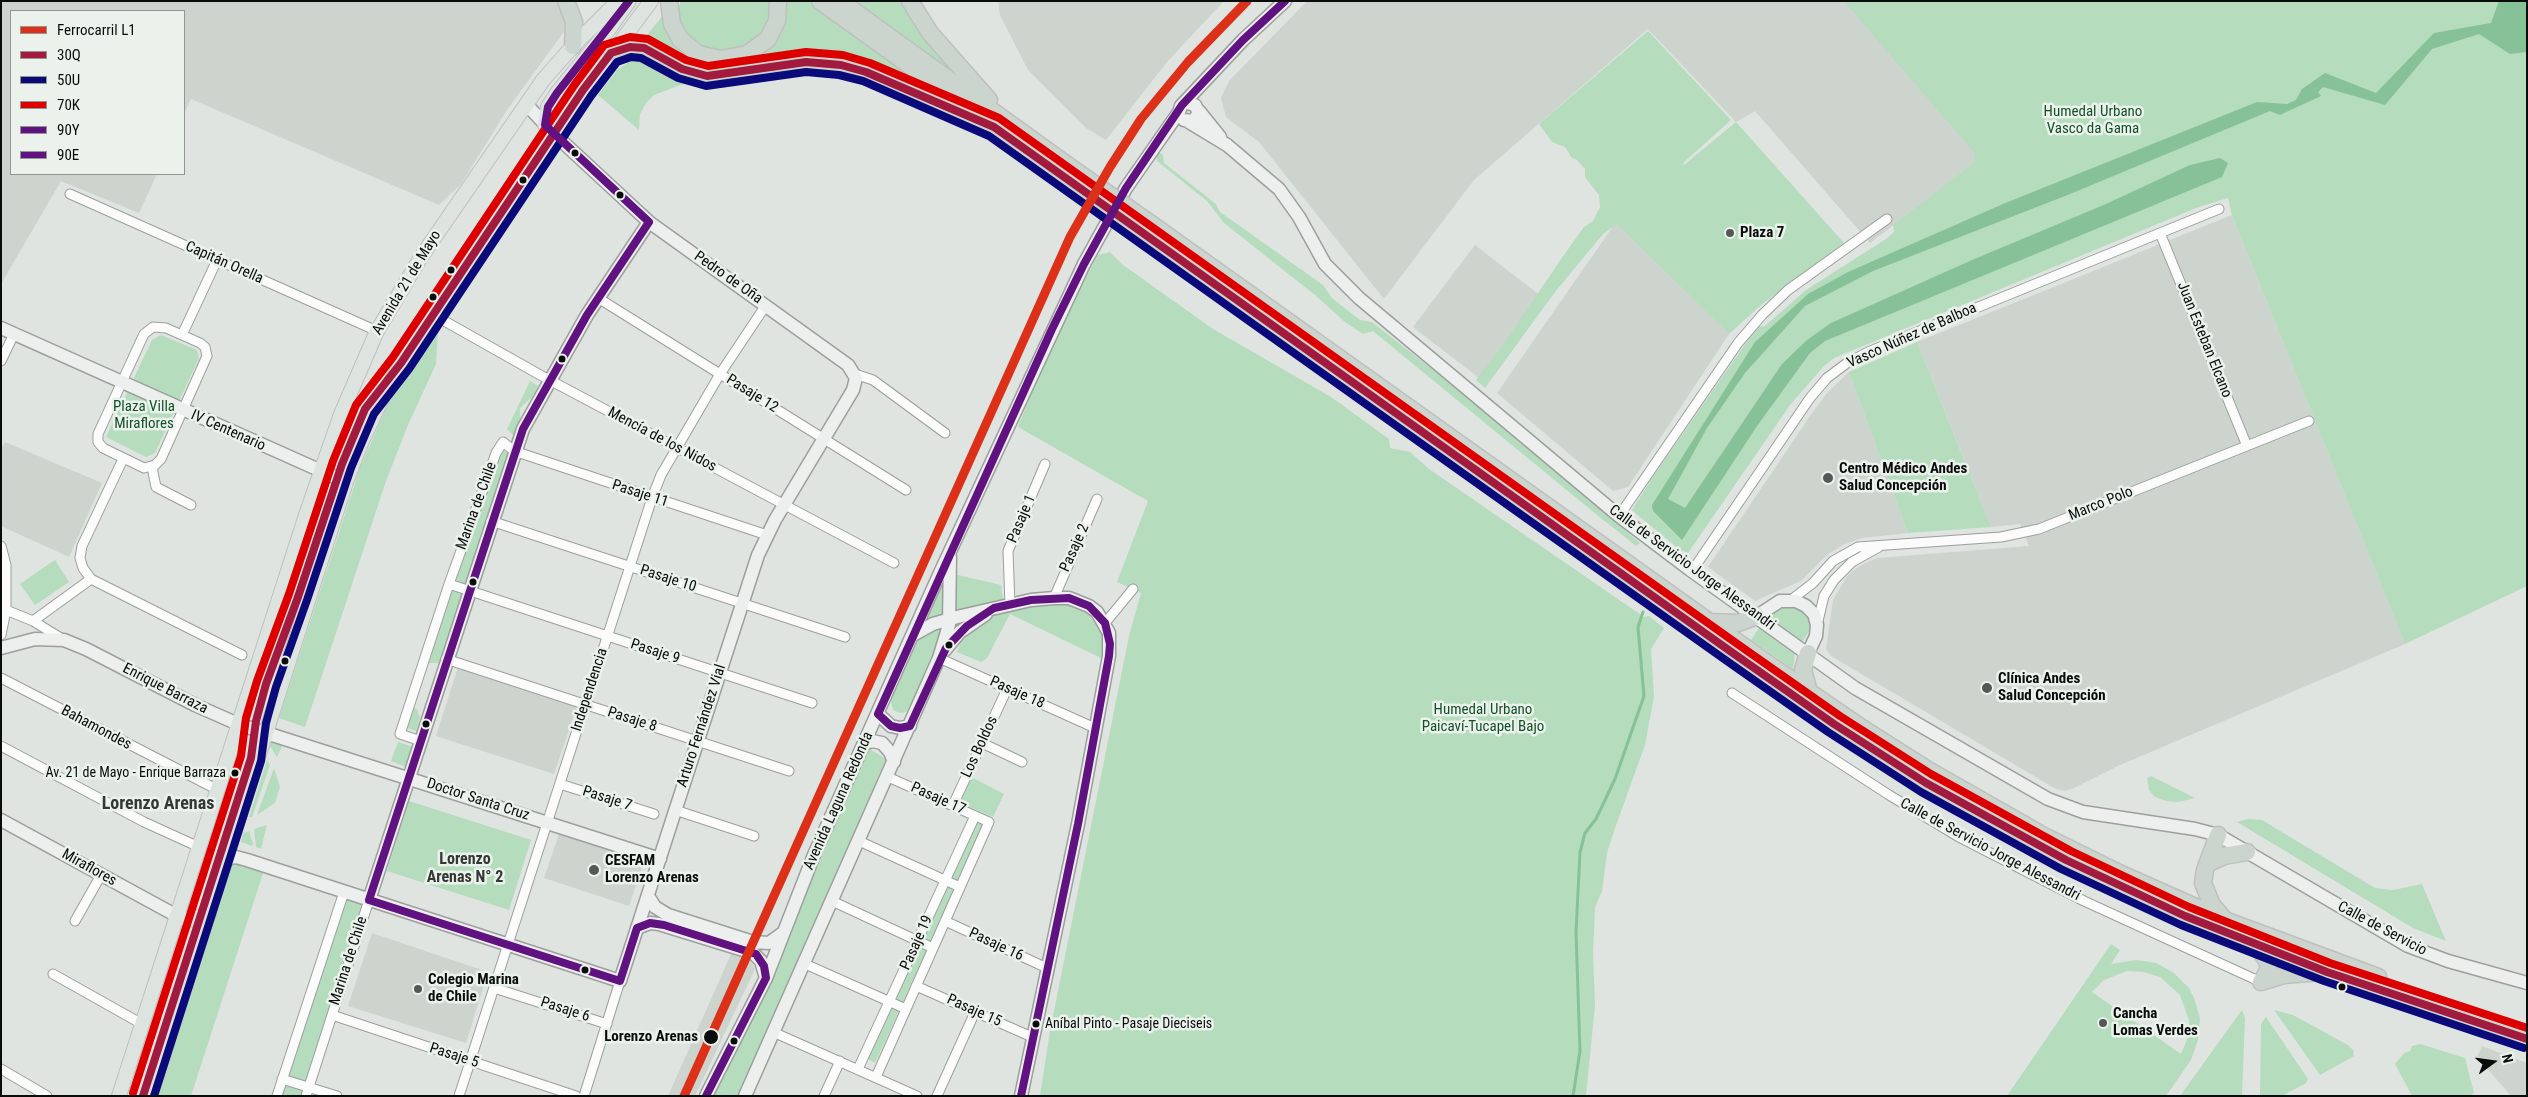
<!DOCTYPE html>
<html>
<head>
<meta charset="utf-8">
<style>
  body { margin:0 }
  #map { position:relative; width:2528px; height:1097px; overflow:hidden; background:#dfe4e0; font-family:"Roboto Condensed",sans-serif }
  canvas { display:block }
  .frame { position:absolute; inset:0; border:2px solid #0a0c0b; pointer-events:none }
  .legend { position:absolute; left:10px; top:10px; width:175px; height:165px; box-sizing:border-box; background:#ebf2ec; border:1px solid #919692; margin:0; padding:6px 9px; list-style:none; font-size:15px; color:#0a0c0b }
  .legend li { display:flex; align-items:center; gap:10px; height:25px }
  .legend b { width:25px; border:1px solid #919692 }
  .north { position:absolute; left:2468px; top:1037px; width:50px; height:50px; -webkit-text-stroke:4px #ebf2ec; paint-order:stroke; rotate:76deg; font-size:14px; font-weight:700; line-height:20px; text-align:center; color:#0a0c0b }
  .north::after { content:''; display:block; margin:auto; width:18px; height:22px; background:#0a0c0b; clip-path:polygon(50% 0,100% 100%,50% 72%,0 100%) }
</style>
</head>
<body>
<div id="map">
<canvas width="2528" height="1097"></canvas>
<div class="frame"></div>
<ul class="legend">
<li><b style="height:6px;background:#dd3018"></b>Ferrocarril L1</li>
<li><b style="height:6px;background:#a31a3f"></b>30Q</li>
<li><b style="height:6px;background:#0a0a7a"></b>50U</li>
<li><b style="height:6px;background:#d00"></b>70K</li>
<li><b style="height:6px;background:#5f1280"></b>90Y</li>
<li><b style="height:6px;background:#5f1280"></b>90E</li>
</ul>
<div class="north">N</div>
</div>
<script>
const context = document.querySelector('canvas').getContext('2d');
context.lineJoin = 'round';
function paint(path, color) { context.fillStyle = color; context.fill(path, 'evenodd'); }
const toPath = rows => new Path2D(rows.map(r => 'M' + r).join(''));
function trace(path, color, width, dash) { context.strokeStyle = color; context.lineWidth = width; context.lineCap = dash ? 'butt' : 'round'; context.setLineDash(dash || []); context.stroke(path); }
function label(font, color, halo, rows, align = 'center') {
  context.font = font + ' "Roboto Condensed",sans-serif'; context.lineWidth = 5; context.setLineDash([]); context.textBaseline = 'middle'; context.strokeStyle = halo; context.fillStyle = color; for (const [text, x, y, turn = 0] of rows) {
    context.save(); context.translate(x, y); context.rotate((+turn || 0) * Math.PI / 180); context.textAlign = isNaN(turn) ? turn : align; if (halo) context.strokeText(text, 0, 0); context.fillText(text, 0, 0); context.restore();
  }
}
paint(toPath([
  [1,1,558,1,567,22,563,33,507,110,461,184,439,205,191,99,184,114,184,11,11,11,11,174,157,174,139,213,61,181,1,284],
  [998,1,1224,1,1167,62,1106,140,1086,128,1028,70,1000,15],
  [1307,1,1846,1,1982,157,1870,243,1755,111,1736,122,1648,29,1474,180,1384,299,1259,142,1226,117,1221,98,1229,81],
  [2232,215,2405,644,2120,765,2074,788,2064,791,2056,789,1831,656,1826,649,1833,600,1847,576,1861,565,1877,558,2029,546,2020,524,1991,527,1917,342],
  [1616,222,1729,334,1628,487,1613,491,1497,393],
  [1475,245,1541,296,1479,378,1413,327],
  [1849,372,1908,533,1862,538,1843,545,1827,555,1801,581,1755,601,1708,567,1812,413,1827,393],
  [5,442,102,483,69,557,1,526,1,449],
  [458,667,577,706,554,774,436,736],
  [559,834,644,861,629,906,544,878],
  [372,933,488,972,466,1043,348,1006],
  [731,954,750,961,755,969,695,1096,668,1096],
  [2482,1046,2527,1063,2527,1096,2511,1096,2477,1057]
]), '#ccd4cd');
paint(toPath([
  [681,1,773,1,768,28,744,50,707,52,680,31,678,9],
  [783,1,809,1,941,98,864,65,700,71,643,40,664,14,675,41,751,58],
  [854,1,905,1,958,76],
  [1844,1,2527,1,2527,586,2405,644,2232,215,2228,198,2196,208,1834,358,1824,366,1790,405,1688,553,1679,549,1640,517,1632,510,1654,475,1757,327,1765,326,1806,290,1886,239,1894,232,1893,225,1975,162,1974,152],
  [1648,31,1731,120,1683,163,1684,165,1736,122,1844,243,1761,305,1729,334,1617,224,1603,234,1555,292,1485,388,1476,380,1502,347,1561,259,1584,227,1593,221,1600,207,1599,195,1585,177,1585,169,1576,159,1572,158,1565,147,1552,142,1539,124],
  [642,53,703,81,680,85,654,95,646,103,640,114,639,130,598,95,617,70],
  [1159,152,1163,155,1164,163,1216,204,1220,212,1323,285,1332,298,1360,320,1372,322,1442,377,1640,543,1636,546,1591,510,1373,331,1363,334,1345,322,1315,295,1224,223,1207,201,1157,161,1156,156],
  [1110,252,1123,265,1213,329,1331,397,1389,439,1390,448,1410,452,1429,469,1644,617,1649,616,1664,628,1651,649,1654,696,1645,745,1615,828,1607,853,1602,891,1595,907,1593,954,1595,1005,1586,1096,1040,1096,1050,1031,1129,636,1141,593,1117,582,1148,501,1018,427,1049,348,1098,255],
  [435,323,441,325,438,330,436,364,408,425,386,481,305,727,279,718,360,468,394,390,430,327],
  [161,335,197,350,199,358,155,453,146,457,106,437,152,340],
  [1917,342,1956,440,1991,527,1908,533,1849,372],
  [530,381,538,386,532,397,520,408,520,421,514,436,507,429],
  [501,450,508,453,441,663,428,663,497,454],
  [55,560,69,582,35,605,20,584],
  [945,572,1001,585,1003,600,958,611,922,624],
  [1029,595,1083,606,1107,642,1105,660,1010,614,987,658,981,662,957,652,961,642,993,610],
  [1778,605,1801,606,1810,618,1810,630,1795,653,1793,669,1751,640,1770,612],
  [940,626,941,636,910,706,906,712,900,713,893,710,890,698,923,631],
  [414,708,417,709,420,718,416,731,407,728],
  [273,736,285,740,277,757,270,746],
  [398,742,413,747,406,767,391,761],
  [868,748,886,759,738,1096,712,1096,715,1089,724,1092,715,1088,757,1009],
  [267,760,270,765,252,817,249,817],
  [274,768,280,787,275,803,257,815],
  [969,776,1004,794,993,817,960,803],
  [2151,776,2195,798,2178,802,2166,801,2155,797,2149,790,2147,778],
  [409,801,531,840,509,910,387,871],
  [978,818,986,822,875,1063,868,1059],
  [2248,819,2262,820,2375,888,2393,890,2422,884,2446,941,2413,928,2237,822],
  [267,825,261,849,256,847,254,829],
  [249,831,253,844,252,846,241,842,243,833],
  [233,860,265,867,191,1096,154,1096,226,867],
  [344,897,363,903,301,1096,280,1096],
  [2111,944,2120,950,2111,964,2136,960,2156,963,2174,973,2189,988,2194,998,2200,1018,2198,1040,2191,1060,2166,1096,2007,1096],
  [2127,971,2144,972,2160,977,2180,995,2189,1020,2188,1037,2181,1054,2092,992,2104,980],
  [2242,1010,2245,1018,2242,1096,2180,1096],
  [2274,1010,2293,1015,2348,1045,2353,1050,2354,1056,2320,1075],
  [2266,1017,2308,1079,2306,1083,2282,1096,2260,1096,2261,1024],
  [2420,1044,2465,1058,2474,1093,2469,1096,2412,1096,2395,1064,2404,1053,2410,1051,2412,1046]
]), '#b4dcbd');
paint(toPath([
  [2499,1,2527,1,2527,52,2510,54,2479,34,2432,49,2385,105,2323,87,2318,92,2321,96,2280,115,2270,111,2070,194,1873,271,1805,306,1745,373,1707,428,1668,499,1685,508,1782,364,1807,340,1831,323,1972,260,2106,204,2190,165,2220,158,2228,163,2222,177,1825,341,1810,353,1757,426,1682,540,1653,511,1652,505,1755,342,1808,294,1848,272,2003,204,2257,102,2287,104,2296,100,2302,89,2325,73,2376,93,2434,33,2491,23]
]), '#87c197');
trace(toPath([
  [1573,1096,1580,1051,1576,932,1580,852,1585,833,1596,819,1615,779,1644,696,1638,627,1643,612]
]), '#87c197', 3);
const street = toPath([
  [70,194,377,331],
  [2160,233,2247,446],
  [598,298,906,490],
  [432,314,542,376,894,563],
  [153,327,166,328,200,343,205,347,207,356,161,459,155,465,144,468,103,448,98,442,98,434,144,334,153,327],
  [182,335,217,260],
  [1,361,14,334],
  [855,374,873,380,945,433],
  [123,459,82,546,80,558,83,568,91,579,242,655],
  [152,467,156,487,191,505],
  [1619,516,1738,343,1762,315,1788,290,1887,219],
  [491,521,845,637],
  [1,546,6,565,6,610,1,635],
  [1692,571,1810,398,1827,378,1847,363,1868,352,2219,209],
  [449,584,812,703],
  [1054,598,1097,499],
  [1791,600,1813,583,1833,561,1858,547,2001,537,2039,529,2309,421],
  [1010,605,1008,551,1045,464],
  [6,610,33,621,64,640],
  [33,621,91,579],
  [1818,621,1824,596,1834,580,1852,562,1879,547],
  [1105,623,1133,589],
  [939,658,1095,728],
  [446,659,789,771],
  [1,678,218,790],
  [1732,693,1889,795,1959,837,2084,901,2261,982],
  [421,741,400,734,449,584,496,453,503,442,514,451,767,535],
  [982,743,1022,762],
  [1,746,144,822,199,847],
  [560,784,654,814],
  [953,805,1007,689],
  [675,810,754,836],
  [859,841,960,887],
  [832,901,933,948],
  [75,921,101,875],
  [945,921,1047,968],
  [803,963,906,1009],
  [53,974,142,1024],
  [916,986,1032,1037],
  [494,988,607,1024],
  [332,1015,576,1096],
  [773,1032,917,1096],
  [1,1069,47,1096],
  [858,1069,975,816],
  [876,1077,989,822,888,777],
  [282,1079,337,1096],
  [277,1096,344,892],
  [306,1096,369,900],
  [459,1096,652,498,661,475,720,374,766,305],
  [584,1096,620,981],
  [824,1096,840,1061],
  [937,1096,975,1012]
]);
const secondary = toPath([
  [1199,111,1220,137],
  [1184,120,1193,121,1199,113,1195,105,1186,103],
  [1189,122,1227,145,1279,189,1299,217,1325,264,1359,298,1619,516,1689,569,1855,688,2048,799,2083,812,2195,829,2218,835,2408,946,2448,961,2527,983],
  [1,328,346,482],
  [1757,616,1780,601,1796,601,1806,606,1814,614,1817,625,1816,636,1808,653],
  [913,635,933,624,961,616,1031,600,1054,598,1069,598,1089,606,1097,612,1109,633,1109,656,1078,824,1021,1096],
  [1,648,35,639,64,640,86,649,195,705,238,724,660,859],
  [945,650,960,632,986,614],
  [878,714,891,726,900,728,910,726],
  [864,744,872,741,882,743,890,752,894,762],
  [1,820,177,916],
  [227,859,236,857,247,860,620,981,758,555,775,520,853,390,856,378,848,365,649,222,553,133,526,104],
  [648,896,655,907,668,915,753,942,769,943,784,932],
  [369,900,523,429,587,315,649,222],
  [637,928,650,923,659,924,753,953,761,961,766,978],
  [706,1096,766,978,814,855,939,575,1084,264,1126,188,1179,112,1181,106,1243,40,1285,1],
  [745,1096,939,658,949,625,950,557]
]);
const primary = toPath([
  [545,125,548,107,557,93,609,29,629,1],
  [177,916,188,920,209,914],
  [119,1096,307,512,341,414,377,331,421,257,543,80,573,46,618,1],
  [150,1096,346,482,362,441,384,394,416,338,553,133,651,1]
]);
const highway = toPath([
  [566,1,574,22,573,46],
  [669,1,672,24,680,39,698,54,721,59,747,54,768,39,777,21,778,1],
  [820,1,1058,172],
  [840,1,1063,162],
  [910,1,930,33,989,100],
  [611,53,625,48,640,47,682,69,707,76,806,62,841,65,866,72,994,127],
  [1154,226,1767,663,1862,728,1928,770,2044,836,2119,873,2227,921,2378,977],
  [1148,236,1834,724,1968,807,2066,860,2185,916,2327,972,2527,1039],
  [1710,622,1738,623,1757,616],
  [1808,653,1803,670,1809,692],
  [2218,835,2205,870,2203,883,2212,905,2223,918],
  [2207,864,2224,856,2247,852],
  [2258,946,2269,965,2267,973,2261,982],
  [2261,982,2284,975,2320,972]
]);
trace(street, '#9c9f9c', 11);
trace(secondary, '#9c9f9c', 15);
trace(primary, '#bec0be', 16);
trace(highway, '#bec0be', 19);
trace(street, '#fafbfa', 9);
trace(secondary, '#ecefed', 12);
trace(primary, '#dde3df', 14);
trace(highway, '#cbd4cd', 16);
const highwayBridge = toPath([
  [1063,162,1154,226],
  [1058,172,1148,236]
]);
trace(highwayBridge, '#bec0be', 19, []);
trace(highwayBridge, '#cbd4cd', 16);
trace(toPath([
  [143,1096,251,758,256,721,266,684,298,597,342,464,365,409,401,363,583,90,611,53,630,47,644,48,682,69,707,76,806,62,841,65,866,72,994,127,1730,651,1834,724,1926,783,2066,860,2185,916,2327,972,2527,1039]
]), '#a31a3f', 8);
trace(toPath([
  [154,1096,261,761,266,723,276,687,307,600,351,468,374,414,409,369,591,96,617,62,631,57,641,58,678,78,706,86,806,72,839,75,863,81,989,136,1724,659,1828,732,1921,792,2061,869,2181,925,2324,981,2524,1048]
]), '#0a0a7a', 8);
trace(toPath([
  [133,1093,241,756,246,718,257,681,289,594,333,461,356,405,393,357,575,84,604,45,630,37,648,39,686,60,708,66,806,52,843,55,870,63,999,118,1736,643,1840,716,1931,774,2071,851,2189,907,2330,963,2527,1028]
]), '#d00', 8);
trace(toPath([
  [629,1,557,93,548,107,545,125,649,222,587,315,523,429,369,900,620,981,637,928,650,923,664,925,756,954,764,966,766,978,706,1096]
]), '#5f1280', 8);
trace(toPath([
  [1021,1096,1078,824,1109,656,1110,644,1105,623,1089,606,1069,598,1031,600,994,608,967,626,946,648,910,726,900,728,891,726,878,714,1052,329,1084,264,1126,188,1182,105,1243,40,1285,1]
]), '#5f1280', 8);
trace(toPath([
  [684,1096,1070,237,1110,167,1141,119,1188,62,1247,1]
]), '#dd3018', 9);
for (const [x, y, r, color] of [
  [575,153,4.5,"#0a0c0b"],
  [523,180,4.5,"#0a0c0b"],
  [620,195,4.5,"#0a0c0b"],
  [1730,233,5,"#555856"],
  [451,270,4.5,"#0a0c0b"],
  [433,297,4.5,"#0a0c0b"],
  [562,359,4.5,"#0a0c0b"],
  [1828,478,6,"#555856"],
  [473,582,4.5,"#0a0c0b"],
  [949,645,4.5,"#0a0c0b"],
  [285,661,4.5,"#0a0c0b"],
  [1987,688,6,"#555856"],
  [426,724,4.5,"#0a0c0b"],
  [235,773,4.5,"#0a0c0b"],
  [594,870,6,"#555856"],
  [585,970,4.5,"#0a0c0b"],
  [2342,987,4.5,"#0a0c0b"],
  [418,989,5,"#555856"],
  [2103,1023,5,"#555856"],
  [1036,1024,4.5,"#0a0c0b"],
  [711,1037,8,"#0a0c0b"],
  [734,1041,4.5,"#0a0c0b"]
]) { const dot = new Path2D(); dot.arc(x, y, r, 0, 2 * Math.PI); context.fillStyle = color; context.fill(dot); trace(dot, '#ebf2ec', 2); }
label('14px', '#0a0c0b', '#ebf2ec', [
  ["Av. 21 de Mayo - Enrique Barraza",226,773],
  ["Aníbal Pinto - Pasaje Dieciseis",1045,1024,"left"]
], 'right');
label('15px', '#134f29', '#ebf2ec', [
  ["Humedal Urbano",2093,112],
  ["Vasco da Gama",2093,129],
  ["Plaza Villa",144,407],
  ["Miraflores",144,424],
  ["Humedal Urbano",1483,710],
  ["Paicaví-Tucapel Bajo",1483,727]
]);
label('bold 15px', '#0a0c0b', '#ebf2ec', [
  ["Plaza 7",1740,233],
  ["Centro Médico Andes",1839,469],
  ["Salud Concepción",1839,486],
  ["Clínica Andes",1998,679],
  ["Salud Concepción",1998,696],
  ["CESFAM",605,861],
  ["Lorenzo Arenas",605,878],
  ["Colegio Marina",428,980],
  ["de Chile",428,997],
  ["Cancha",2113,1014],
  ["Lomas Verdes",2113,1031]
], 'left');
label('15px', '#0a0c0b', '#ebf2ec', [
  ["Capitán Orella",224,263,24],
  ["Pedro de Oña",728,278,35],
  ["Avenida 21 de Mayo",407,283,-59],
  ["Vasco Núñez de Balboa",1912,336,-24],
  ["Juan Esteban Elcano",2204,340,68],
  ["Pasaje 12",752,394,32],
  ["IV Centenario",228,431,24],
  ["Mencía de los Nidos",662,440,28],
  ["Pasaje 11",640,494,18],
  ["Marco Polo",2101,504,-22],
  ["Marina de Chile",477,506,-70],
  ["Pasaje 1",1022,519,-67],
  ["Pasaje 2",1075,548,-66],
  ["Calle de Servicio Jorge Alessandri",1692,568,36],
  ["Pasaje 10",668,579,18],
  ["Pasaje 9",655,652,18],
  ["Enrique Barraza",165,689,27],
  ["Independencia",590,690,-72],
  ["Pasaje 18",1017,693,24],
  ["Pasaje 8",632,720,18],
  ["Arturo Fernández Vial",702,726,-72],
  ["Bahamondes",96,728,28],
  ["Los Boldos",980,747,-65],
  ["Pasaje 7",607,799,18],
  ["Pasaje 17",938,799,24],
  ["Doctor Santa Cruz",478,800,18],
  ["Avenida Laguna Redonda",839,801,-66],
  ["Calle de Servicio Jorge Alessandri",1990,850,28],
  ["Miraflores",89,868,29],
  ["Calle de Servicio",2382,929,28],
  ["Pasaje 19",917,943,-66],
  ["Pasaje 16",996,945,25],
  ["Marina de Chile",349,961,-72],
  ["Pasaje 6",565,1010,18],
  ["Pasaje 15",974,1011,24],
  ["Pasaje 5",454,1056,18]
]);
label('bold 15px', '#0a0c0b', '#ebf2ec', [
  ["Lorenzo Arenas",698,1037]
], 'right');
label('bold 16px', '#323834', '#ebf2ec', [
  ["Lorenzo",465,860],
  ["Arenas N° 2",465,878]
]);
label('bold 18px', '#323834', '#ebf2ec', [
  ["Lorenzo Arenas",158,804]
]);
</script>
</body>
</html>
